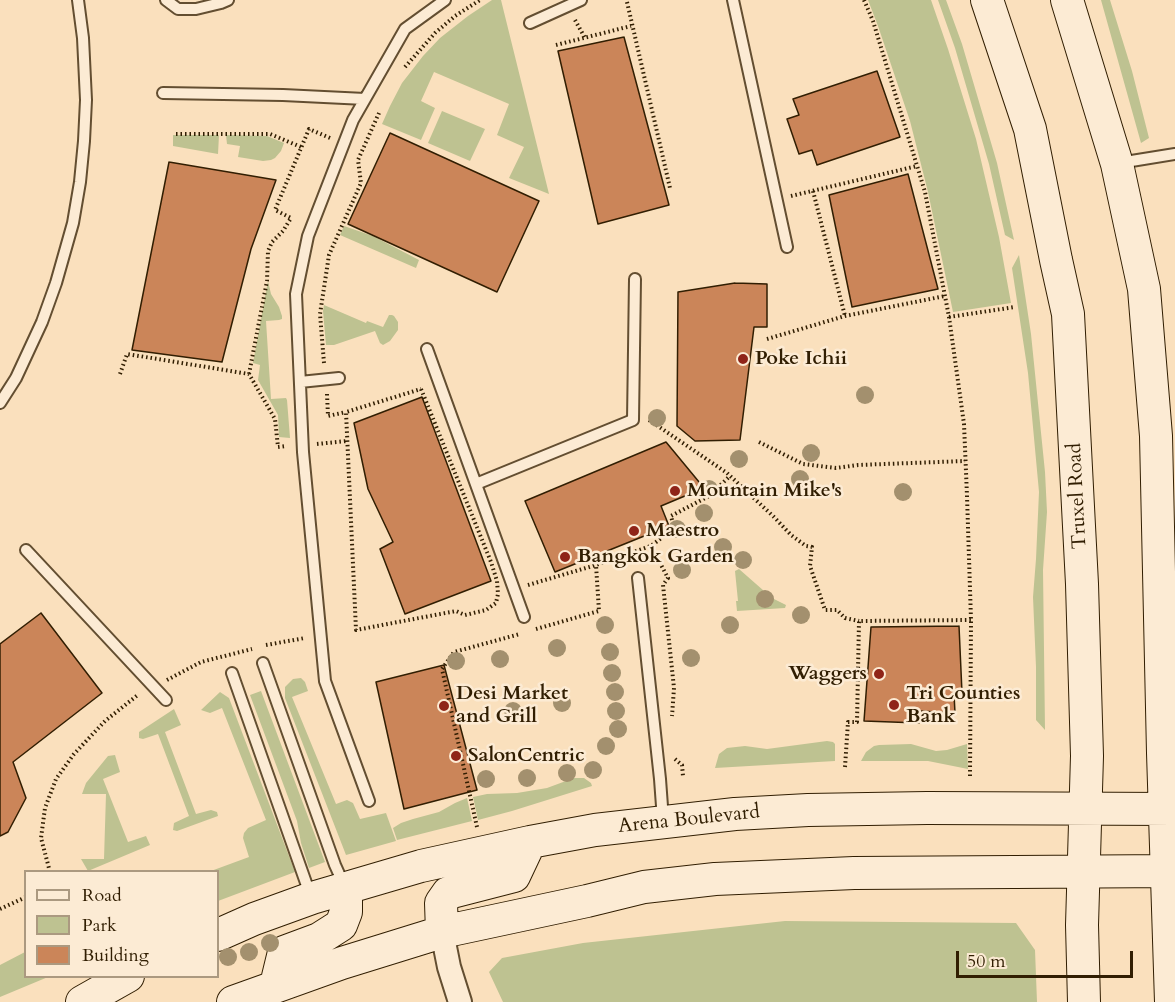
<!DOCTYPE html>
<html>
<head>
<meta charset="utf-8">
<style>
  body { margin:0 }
  #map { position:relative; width:1175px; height:1002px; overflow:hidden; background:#fae0bd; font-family:Cardo,serif }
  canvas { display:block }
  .legend { position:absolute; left:24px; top:870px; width:195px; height:108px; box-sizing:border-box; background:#fcebd4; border:2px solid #ab9980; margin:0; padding:8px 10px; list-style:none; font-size:18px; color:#311e02 }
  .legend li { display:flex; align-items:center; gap:12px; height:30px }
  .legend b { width:30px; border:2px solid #ab9980 }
  .scale { position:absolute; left:956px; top:951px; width:177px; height:27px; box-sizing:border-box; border:3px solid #311e02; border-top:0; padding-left:8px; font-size:18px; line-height:21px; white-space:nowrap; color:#311e02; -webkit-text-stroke:4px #fcebd4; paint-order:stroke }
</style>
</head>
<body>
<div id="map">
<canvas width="1175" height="1002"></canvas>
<ul class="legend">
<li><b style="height:8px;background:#fcebd4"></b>Road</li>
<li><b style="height:16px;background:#bec291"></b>Park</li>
<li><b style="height:16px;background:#cb8559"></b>Building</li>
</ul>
<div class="scale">50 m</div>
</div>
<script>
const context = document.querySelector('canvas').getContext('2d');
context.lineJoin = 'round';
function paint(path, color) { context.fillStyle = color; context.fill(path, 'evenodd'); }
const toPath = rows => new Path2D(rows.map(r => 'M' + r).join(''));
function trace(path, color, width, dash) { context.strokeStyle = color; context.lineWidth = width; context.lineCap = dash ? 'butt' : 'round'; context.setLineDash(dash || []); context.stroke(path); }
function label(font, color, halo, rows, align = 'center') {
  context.font = font + ' Cardo,serif'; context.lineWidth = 5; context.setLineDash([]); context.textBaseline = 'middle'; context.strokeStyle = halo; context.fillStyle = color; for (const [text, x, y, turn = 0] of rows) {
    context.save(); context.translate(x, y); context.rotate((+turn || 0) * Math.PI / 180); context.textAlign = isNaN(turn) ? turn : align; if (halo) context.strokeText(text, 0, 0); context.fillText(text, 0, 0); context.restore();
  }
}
paint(toPath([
  [492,0,501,0,549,194,509,178,524,147,497,135,509,104,434,72,421,101,435,108,421,140,382,124,390,106,402,83,423,56,440,38,468,16],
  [868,0,931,0,948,49,976,139,999,237,1011,303,953,312,928,192,910,121,878,26],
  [938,0,946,0,962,44,997,163,1014,240,1005,235,989,164,955,48],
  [1101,0,1110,0,1132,71,1149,138,1141,143],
  [442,111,485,129,470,161,428,143],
  [173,135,219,135,218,154,173,146],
  [226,135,267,136,284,143,281,151,275,158,271,160,263,161,238,157,240,146,227,144],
  [344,226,373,236,419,260,416,268,340,235],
  [1019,255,1031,334,1045,472,1047,512,1043,570,1045,730,1036,720,1036,667,1033,597,1036,559,1039,492,1028,373,1012,268],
  [268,281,271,294,279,307,282,316,282,319,279,320,266,321,271,399,286,398,287,400,290,438,279,437,278,415,258,380,260,365,253,363],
  [324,305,366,323,367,321,383,327,389,315,392,315,394,316,398,322,398,330,390,341,383,345,380,343,375,331,334,345,326,345,323,311],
  [739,569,772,598,786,605,785,608,737,611,736,601,738,601,735,571],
  [301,678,305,682,308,691,292,697,336,804,347,800,353,803,360,819,386,813,396,841,346,855,285,698,285,687,293,679],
  [261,691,325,862,309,868,301,843,297,821,250,695],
  [220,692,229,698,295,872,218,901,218,872,211,871,249,857,243,838,244,833,248,828,266,820,222,708,210,713,201,710],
  [174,709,181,725,165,732,196,814,211,810,217,812,218,816,177,831,173,830,174,823,189,816,158,734,143,739,139,738,139,732],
  [827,741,833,742,835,744,835,761,715,768,719,754,727,748,745,746,767,749],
  [911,744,936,751,947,750,967,744,968,769,928,761,861,761,866,752,874,746,879,745],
  [115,755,120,772,103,779,128,842,146,836,150,845,88,871,81,859,104,859,106,794,82,794,86,783,108,756],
  [574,778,584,778,591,783,592,786,512,811,478,820,473,797,487,794,517,793,547,788],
  [467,798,472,821,397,840,393,828,401,823,413,819,439,812,455,803],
  [785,921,1016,923,1035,950,1037,1002,503,1002,489,972,502,958,583,943],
  [25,952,26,976,48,977,0,997,0,965]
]), '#bec291');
const building = toPath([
  [624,37,669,205,598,224,558,51,624,37],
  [877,71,900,137,817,165,812,150,799,154,787,119,799,115,793,99,877,71],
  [390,133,539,201,497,292,348,224,390,133],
  [169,162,276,180,251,249,222,362,132,350,169,162],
  [908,174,938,289,852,307,829,195,908,174],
  [735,283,767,284,767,327,754,327,740,440,695,441,677,426,678,292,735,283],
  [422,397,491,581,405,614,380,549,393,542,368,489,354,423,422,397],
  [666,442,704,488,661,506,669,526,555,572,525,501,666,442],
  [41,613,102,693,13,762,26,798,8,832,0,836,0,644,41,613],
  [959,626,962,693,954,694,955,713,919,711,919,723,864,721,871,627,959,626],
  [444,665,477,790,404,809,376,682,444,665]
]);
paint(building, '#cb8559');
trace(building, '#311e02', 1.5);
const service = toPath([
  [166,0,178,9,196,9,221,3,228,0],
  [733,0,787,247],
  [530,23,581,0],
  [163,93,283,95,365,99],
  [1119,163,1175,154],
  [427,349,524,617],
  [300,382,339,378],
  [0,403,16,378,42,322,56,283,73,223,80,182,84,141,86,100,83,38,78,0],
  [476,484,633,420,635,279],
  [26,550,166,700],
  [638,578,660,779,663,820],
  [263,663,335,865,344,885],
  [232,673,311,897],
  [369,801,325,681,303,452,296,294,308,236,353,120,405,29,445,0]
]);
const minor = toPath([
  [442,932,449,967,460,1002]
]);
const secondary = toPath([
  [987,0,1030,129,1056,260,1068,314,1082,584,1087,756,1082,925,1084,1002],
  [1067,0,1117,164,1144,289,1156,436,1163,753,1171,1002],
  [442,932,441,903,448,893,514,876,530,842],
  [218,935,254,919,312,898,421,866,530,842,595,830,735,814,808,810,927,808,1175,809],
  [276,985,284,952,319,939,341,925,346,912,346,888],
  [82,1002,128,976],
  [233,1002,342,963,442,932,587,901,644,887,715,879,854,873,1175,871]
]);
trace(service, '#634e31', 14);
trace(minor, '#634e31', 26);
trace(secondary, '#311e02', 34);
trace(toPath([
  [864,0,873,21,925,192,949,317,964,424,967,496,971,620,970,776],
  [627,2,670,188],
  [575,20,585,38],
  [556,45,631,26],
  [405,67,435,33,455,16,480,0],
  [176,134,270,134,301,147],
  [813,191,845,316],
  [791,196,917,166],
  [949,317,1015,307],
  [767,339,845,316,945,296],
  [324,363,320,314,329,255,361,183,358,160,379,113],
  [120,374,127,354,249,374,275,419,278,447,286,446],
  [249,374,267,281,268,251,272,242,283,231,291,218,275,210,309,129,330,138],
  [421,389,491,562,497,581,498,594,496,603,486,610,465,615,456,611,356,630,346,412,421,389],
  [327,394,328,416,346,412],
  [649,420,727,473,774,517,791,535,806,546,812,547,810,566,825,610,837,610,845,618,859,621],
  [759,442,803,464,836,468,858,465,965,461],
  [317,444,347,441],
  [651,546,668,578,663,585,674,688,672,716],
  [528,585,596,565,651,546,674,528,671,516,709,496,730,476],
  [536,629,599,611,596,565],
  [266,645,305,638],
  [167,680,201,662,252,649],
  [675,759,682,765,683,776],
  [845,767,848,722,857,722,859,621,971,620],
  [477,827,442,669,454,652,520,634],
  [50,872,41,838,45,808,56,779,74,754,105,721,139,694],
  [0,909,26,897]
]), '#311e02', 4, [1.5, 3]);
trace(service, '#fcebd4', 10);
trace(minor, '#fcebd4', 22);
trace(secondary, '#fcebd4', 32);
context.fillStyle = '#a3906e';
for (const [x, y] of [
  [865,395],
  [657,418],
  [811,453],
  [739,459],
  [800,479],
  [709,489],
  [903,492],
  [704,513],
  [677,529],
  [723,547],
  [743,560],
  [682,570],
  [765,599],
  [801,615],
  [605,625],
  [730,625],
  [557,648],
  [610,652],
  [691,658],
  [500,659],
  [456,661],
  [612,673],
  [615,692],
  [562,703],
  [513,711],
  [616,711],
  [618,729],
  [606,746],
  [593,770],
  [567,773],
  [527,778],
  [486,779],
  [270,943],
  [249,952],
  [228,957]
]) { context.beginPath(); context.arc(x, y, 9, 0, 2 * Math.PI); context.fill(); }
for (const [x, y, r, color] of [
  [743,359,6,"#8f2418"],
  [675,491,6,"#8f2418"],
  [634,531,6,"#8f2418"],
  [565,557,6,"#8f2418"],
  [879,674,6,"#8f2418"],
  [894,705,6,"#8f2418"],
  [444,706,6,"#8f2418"],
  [456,756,6,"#8f2418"]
]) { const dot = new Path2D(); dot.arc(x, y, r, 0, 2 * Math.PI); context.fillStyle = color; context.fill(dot); trace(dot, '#fcebd4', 2); }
label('bold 20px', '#311e02', '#fcebd4', [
  ["Poke Ichii",755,359],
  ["Mountain Mike's",687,491],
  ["Maestro",646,531],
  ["Bangkok Garden",577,557],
  ["Waggers",867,674,"right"],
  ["Desi Market",456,694],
  ["and Grill",456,717],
  ["Tri Counties",906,694],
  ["Bank",906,717],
  ["SalonCentric",468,756]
], 'left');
label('20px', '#311e02', '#fcebd4', [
  ["Truxel Road",1078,496,-93],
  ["Arena Boulevard",689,820,-6]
]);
</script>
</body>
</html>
